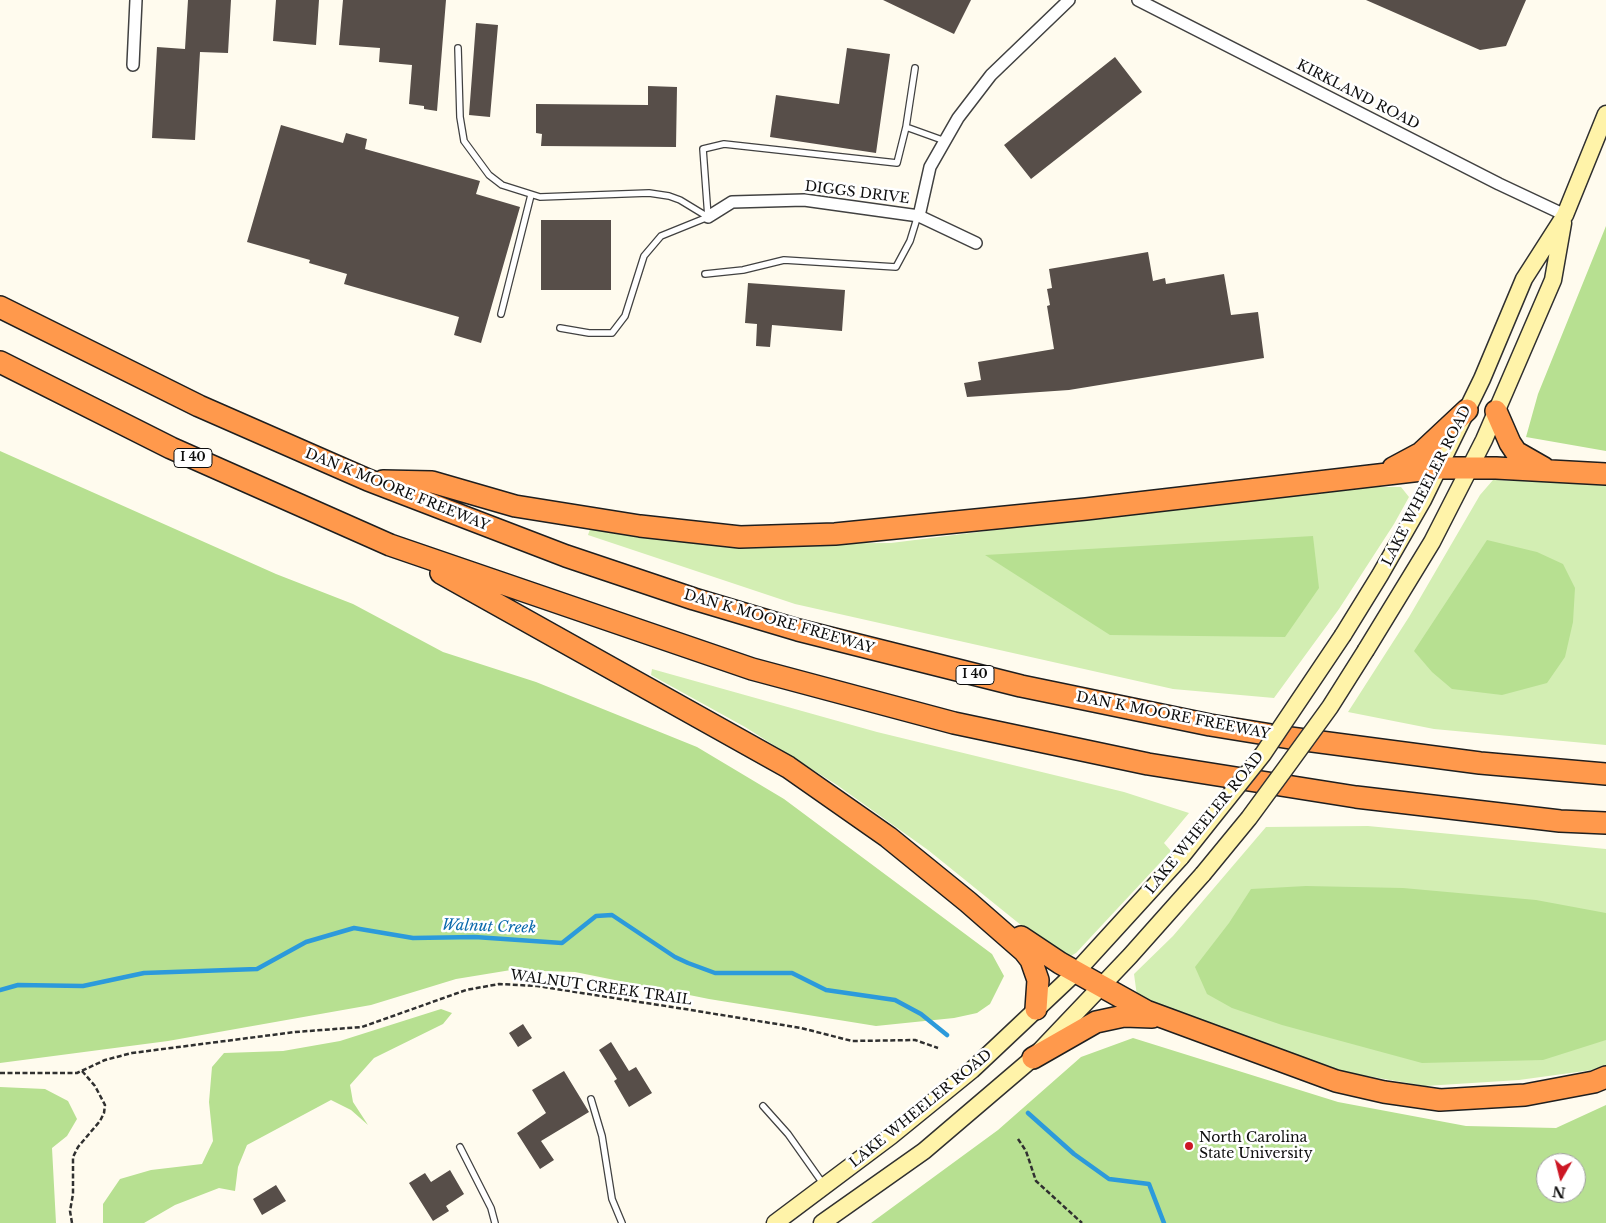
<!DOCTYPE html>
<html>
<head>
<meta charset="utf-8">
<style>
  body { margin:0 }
  #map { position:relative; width:1606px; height:1223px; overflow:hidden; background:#fffbee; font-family:"Libre Baskerville",serif }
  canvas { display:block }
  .north { position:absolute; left:1536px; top:1153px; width:50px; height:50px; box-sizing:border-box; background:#fff; border:1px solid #9f9f9f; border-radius:50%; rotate:188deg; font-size:14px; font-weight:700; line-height:20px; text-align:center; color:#0e0e0e }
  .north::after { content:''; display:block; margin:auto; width:18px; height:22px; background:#cc1724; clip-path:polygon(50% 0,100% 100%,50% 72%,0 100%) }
</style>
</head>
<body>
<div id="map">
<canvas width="1606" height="1223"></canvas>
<div class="north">N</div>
</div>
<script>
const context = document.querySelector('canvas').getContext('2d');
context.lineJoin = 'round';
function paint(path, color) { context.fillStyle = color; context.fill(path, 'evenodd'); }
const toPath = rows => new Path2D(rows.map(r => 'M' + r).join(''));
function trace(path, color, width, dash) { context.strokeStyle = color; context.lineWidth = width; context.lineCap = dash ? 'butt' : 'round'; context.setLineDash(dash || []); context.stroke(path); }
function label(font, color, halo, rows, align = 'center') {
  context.font = font + ' "Libre Baskerville",serif'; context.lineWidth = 5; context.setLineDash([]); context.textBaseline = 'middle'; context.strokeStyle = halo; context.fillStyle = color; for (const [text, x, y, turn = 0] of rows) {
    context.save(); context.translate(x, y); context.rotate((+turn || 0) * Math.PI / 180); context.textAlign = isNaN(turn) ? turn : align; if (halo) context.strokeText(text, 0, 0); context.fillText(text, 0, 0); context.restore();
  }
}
paint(toPath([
  [1493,480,1606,484,1606,745,1434,729,1348,712,1409,617,1480,495],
  [1368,487,1401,487,1409,497,1394,524,1339,609,1274,698,1173,689,795,604,588,535,590,529,743,544,891,543,1209,503],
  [652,669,877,732,1124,792,1189,813,1164,843,1171,851,1076,953,1069,957,1032,934,928,850,837,785,745,727,651,675],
  [1368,826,1606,849,1606,1065,1592,1070,1519,1080,1425,1086,1338,1071,1167,1010,1137,996,1134,974,1173,936,1266,827]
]), '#d3eeb3');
paint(toPath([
  [1606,226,1606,451,1526,437,1538,394],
  [0,451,276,574,353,604,443,652,536,682,697,747,784,799,992,954,1004,976,990,1004,977,1013,954,1018,876,1026,709,999,575,972,511,970,456,979,371,1005,168,1041,0,1063],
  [1313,536,1319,588,1285,637,1110,635,985,555],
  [1487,540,1537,552,1563,564,1575,588,1573,622,1565,657,1547,683,1502,695,1452,689,1432,672,1414,651],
  [1306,886,1403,888,1536,900,1606,913,1606,1040,1543,1060,1422,1063,1282,1025,1232,1008,1207,994,1195,967,1229,923,1251,889],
  [441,1009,452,1013,443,1024,374,1058,350,1085,353,1102,368,1125,351,1110,331,1100,247,1145,238,1167,235,1191,219,1188,175,1205,144,1223,103,1223,103,1204,120,1179,151,1170,202,1164,213,1141,209,1102,212,1067,224,1053,283,1051,340,1041],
  [1133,1038,1338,1102,1466,1126,1556,1128,1606,1105,1606,1223,871,1223,998,1130,1081,1057],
  [1546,1163,1576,1163,1576,1193,1546,1193],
  [0,1087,45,1089,68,1101,77,1119,67,1136,52,1148,56,1223,0,1223]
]), '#b7e091');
trace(toPath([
  [0,990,18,985,83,986,144,973,257,969,306,942,354,928,413,938,475,937,562,943,596,916,612,915,675,957,688,963,715,973,792,973,826,990,895,1000,921,1014,947,1035],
  [1028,1113,1074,1154,1109,1179,1149,1184,1164,1223]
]), '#2c9adb', 4.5);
paint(toPath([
  [188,0,231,0,228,53,200,52,195,140,152,138,157,47,185,49],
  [276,0,319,0,316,45,273,41],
  [343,0,446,0,437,111,424,109,424,106,409,104,412,65,379,62,380,48,339,45],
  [883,0,971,0,954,34],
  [1366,0,1526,0,1506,46,1480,50],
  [476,23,498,25,490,117,469,115],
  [847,48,890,54,876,153,770,137,776,95,839,104],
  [1115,57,1142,92,1031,179,1004,145],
  [648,86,677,87,676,147,541,146,542,134,536,133,536,104,648,105],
  [281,125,343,143,346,133,367,139,365,149,480,181,476,194,520,207,481,343,454,335,459,317,344,284,347,274,309,263,310,260,247,242],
  [541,220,611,220,611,290,541,290],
  [1148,252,1153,281,1165,278,1166,284,1224,274,1231,315,1258,312,1264,358,1069,390,967,397,964,383,981,380,978,362,1054,349,1047,306,1050,305,1047,289,1052,288,1049,269],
  [748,283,845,290,842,331,772,325,770,347,756,346,757,324,745,323],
  [523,1024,532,1038,518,1047,509,1033],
  [611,1042,629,1071,636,1067,652,1093,629,1107,614,1081,617,1079,599,1050],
  [564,1071,589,1112,541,1141,554,1160,540,1169,517,1133,546,1113,532,1090],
  [450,1170,464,1194,446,1206,449,1211,433,1221,409,1183,425,1173,431,1182],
  [276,1185,286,1201,262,1215,253,1199]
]), '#574e49');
const service = toPath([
  [458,48,460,117,464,141,489,175,502,185,540,197,649,193,669,196,680,200,708,217],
  [915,68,906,127,945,141],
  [708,217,703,149,724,144,897,163,906,127],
  [705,274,743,270,784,260,896,267,910,241,918,215],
  [501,314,531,195],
  [560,328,589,333,612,333,625,316,644,256,661,236,708,217],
  [591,1099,602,1136,612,1199,622,1223],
  [763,1106,788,1134,824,1185],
  [460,1147,491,1208,495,1223]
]);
const minor = toPath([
  [1138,0,1499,184,1565,215],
  [133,65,136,0],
  [919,216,976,243],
  [708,217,732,202,804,200,919,216,930,167,958,118,991,75,1069,0]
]);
const secondary = toPath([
  [1343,635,1380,575,1423,500,1482,379,1524,279,1565,215,1606,114],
  [1366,650,1432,542,1484,440,1553,280,1563,223],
  [775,1223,891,1136,972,1070,1076,972,1181,857],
  [822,1223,924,1151,1033,1058,1130,956,1203,874]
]);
const motorway = toPath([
  [0,307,199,406,368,480,566,556,694,599,798,630,1021,686,1210,725,1290,738,1480,763,1606,774],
  [0,362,171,448,390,545,752,669,954,723,1148,764,1356,797,1560,821,1606,823],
  [1496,411,1510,443,1516,452,1544,468],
  [1393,468,1421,453,1467,410],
  [383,481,432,482,515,506,640,526,740,537,835,534,1086,509,1439,468,1496,468,1606,474],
  [441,573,788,767,888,837,968,902,1024,951,1031,960,1038,980,1036,1009],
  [1021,937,1060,963,1146,1011,1336,1081,1384,1092,1440,1100,1525,1095,1594,1082,1606,1077],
  [1033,1058,1096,1022,1124,1016,1152,1017]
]);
trace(service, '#414141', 8);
trace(minor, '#414141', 14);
trace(secondary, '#303030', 19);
trace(motorway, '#1f1f1f', 24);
trace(toPath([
  [0,1073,77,1073,105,1060,132,1053,295,1032,362,1027,466,990,499,984,537,986,691,1010,801,1028,852,1041,915,1040,938,1048],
  [1018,1139,1026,1151,1036,1181,1082,1223],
  [72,1223,70,1211,73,1194,73,1157,78,1147,100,1121,104,1113,105,1105,95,1086,82,1071]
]), '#303030', 2.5, [5, 2.5]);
trace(service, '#fff', 5.5);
trace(minor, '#fff', 11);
trace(secondary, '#fff3a9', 16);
trace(motorway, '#ff994c', 21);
const secondaryBridge = toPath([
  [1181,857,1263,754,1343,635],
  [1203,874,1249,818,1285,769,1330,707,1366,650]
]);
trace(secondaryBridge, '#303030', 19, []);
trace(secondaryBridge, '#fff3a9', 16);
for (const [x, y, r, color] of [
  [1189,1146,5,"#cc1724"]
]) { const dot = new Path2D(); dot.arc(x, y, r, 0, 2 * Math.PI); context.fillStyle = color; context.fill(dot); trace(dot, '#fff', 2); }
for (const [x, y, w] of [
  [193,458,38],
  [975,675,38]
]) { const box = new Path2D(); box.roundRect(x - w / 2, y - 9.5, w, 19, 4); context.fillStyle = '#fff'; context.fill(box); trace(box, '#0e0e0e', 1); }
label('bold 12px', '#0e0e0e', null, [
  ["I 40",193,458],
  ["I 40",975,675]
]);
label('14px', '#0e0e0e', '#fff', [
  ["KIRKLAND ROAD",1358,95,27],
  ["DIGGS DRIVE",857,193,7],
  ["LAKE WHEELER ROAD",1427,486,-63],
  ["DAN K MOORE FREEWAY",397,490,22],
  ["DAN K MOORE FREEWAY",779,622,16],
  ["DAN K MOORE FREEWAY",1173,716,11],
  ["LAKE WHEELER ROAD",1205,823,-51],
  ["WALNUT CREEK TRAIL",601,988,8],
  ["LAKE WHEELER ROAD",921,1109,-39]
]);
label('14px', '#0e0e0e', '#fff', [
  ["North Carolina",1199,1138],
  ["State University",1199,1154]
], 'left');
label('italic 15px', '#0a69ac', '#fff', [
  ["Walnut Creek",489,927,2]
]);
</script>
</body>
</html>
